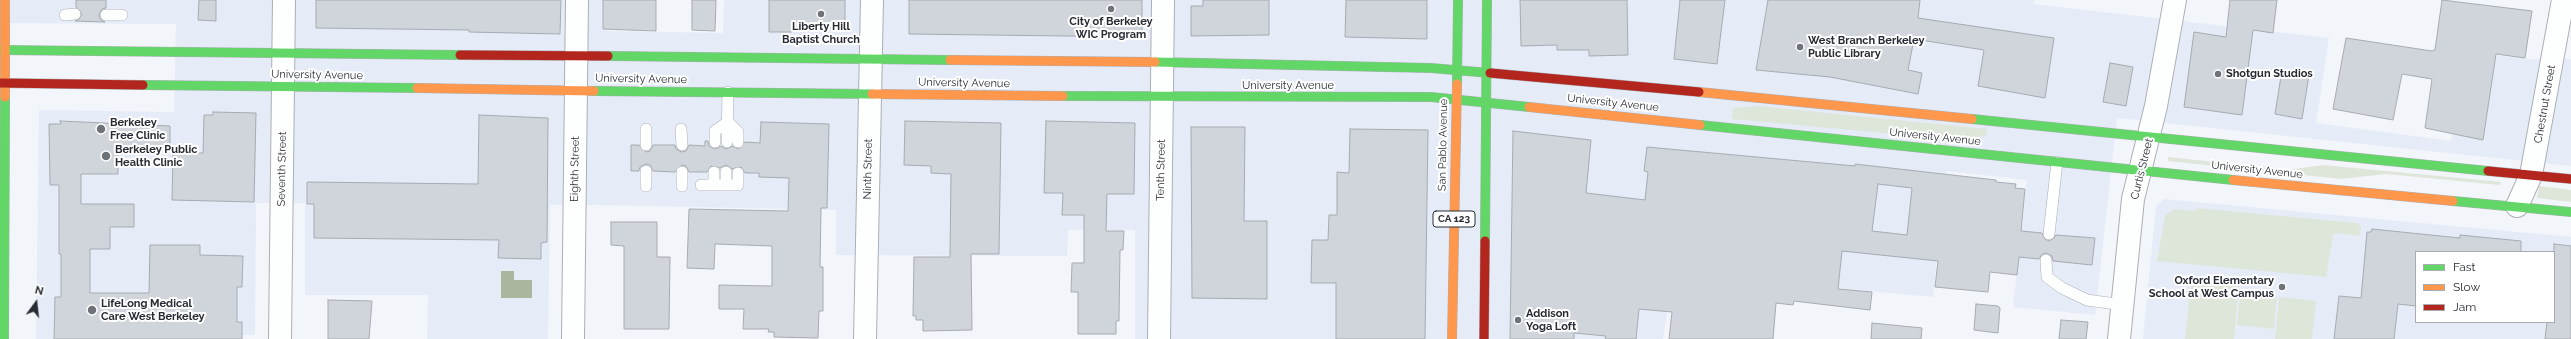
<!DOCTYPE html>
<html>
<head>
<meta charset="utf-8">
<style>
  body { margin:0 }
  #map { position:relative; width:2571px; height:339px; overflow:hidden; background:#f2f5fa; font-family:Raleway,sans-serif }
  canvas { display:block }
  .legend { position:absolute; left:2415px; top:251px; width:140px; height:72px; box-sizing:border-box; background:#fff; border:1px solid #a9abae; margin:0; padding:5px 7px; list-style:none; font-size:12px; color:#272c34 }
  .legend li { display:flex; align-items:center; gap:8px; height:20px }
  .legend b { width:20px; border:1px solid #a9abae }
  .north { position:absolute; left:16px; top:283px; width:40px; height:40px; -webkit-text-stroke:3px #fff; paint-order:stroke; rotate:15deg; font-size:11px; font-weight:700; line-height:16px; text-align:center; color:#272c34 }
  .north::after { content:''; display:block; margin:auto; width:14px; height:18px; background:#272c34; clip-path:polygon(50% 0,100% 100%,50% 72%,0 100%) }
</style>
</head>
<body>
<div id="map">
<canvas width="2571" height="339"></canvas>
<ul class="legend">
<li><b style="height:5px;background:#63d668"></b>Fast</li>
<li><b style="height:5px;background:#ff974d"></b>Slow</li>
<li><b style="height:5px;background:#b3261e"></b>Jam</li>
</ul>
<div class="north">N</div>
</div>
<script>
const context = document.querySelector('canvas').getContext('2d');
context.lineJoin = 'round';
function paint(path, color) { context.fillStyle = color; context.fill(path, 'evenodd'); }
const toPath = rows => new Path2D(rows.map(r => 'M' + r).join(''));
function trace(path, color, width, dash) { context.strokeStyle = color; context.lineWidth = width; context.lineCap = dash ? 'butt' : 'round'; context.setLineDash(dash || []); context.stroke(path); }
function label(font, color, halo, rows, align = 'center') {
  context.font = font + ' Raleway,sans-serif'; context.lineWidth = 4; context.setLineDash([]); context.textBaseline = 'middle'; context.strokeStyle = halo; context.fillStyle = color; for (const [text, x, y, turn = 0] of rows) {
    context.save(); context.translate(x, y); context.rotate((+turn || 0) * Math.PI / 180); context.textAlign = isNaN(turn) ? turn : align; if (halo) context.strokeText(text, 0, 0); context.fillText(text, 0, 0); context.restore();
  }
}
paint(toPath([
  [0,0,607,0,607,31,723,33,724,0,2034,0,2033,4,2329,38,2316,123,2451,141,2467,52,2527,59,2571,59,2571,166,2117,118,2095,315,2013,307,2027,180,1946,171,1933,297,1673,273,1663,339,1135,339,1135,230,1068,230,1067,256,836,255,836,210,599,205,550,205,548,339,427,339,428,295,305,295,305,203,256,203,255,335,147,334,147,339,36,339,39,110,174,112,176,24,0,23],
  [2164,199,2571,237,2571,339,2143,339,2156,206],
  [2416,252,2554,252,2554,322,2416,322]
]), '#e5ecf8');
paint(toPath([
  [1758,106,1987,129,1986,136,1949,139,1732,119,1733,108],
  [2168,157,2287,170,2323,165,2501,182,2500,185,2386,174,2341,179,2168,161],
  [2539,186,2571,190,2571,202,2537,198],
  [2197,208,2357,223,2361,227,2360,236,2337,233,2333,235,2326,277,2157,261,2165,216,2174,209,2196,211],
  [2197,279,2239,283,2234,339,2185,339,2191,284],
  [2240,293,2277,297,2274,329,2237,325],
  [2279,297,2316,301,2312,339,2275,339]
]), '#dee6da');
paint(toPath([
  [501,271,514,271,514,280,532,280,532,298,501,298]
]), '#aab79e');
const building = toPath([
  [76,0,106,0,106,8,102,9,99,15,100,19,105,22,75,21,79,19,82,14,76,7,76,0],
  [199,0,216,0,216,21,198,20,199,0],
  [316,0,561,0,560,34,469,32,469,30,316,28,316,0],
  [603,0,656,0,656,31,603,29,603,0],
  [692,0,716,0,715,31,692,30,692,0],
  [769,0,845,0,845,28,792,27,792,32,769,32,769,0],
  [909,0,1142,0,1142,37,909,34,909,0],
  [1203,0,1269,0,1269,35,1191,36,1191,6,1203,6,1203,0],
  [1346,0,1427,0,1427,39,1345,37,1346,0],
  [1520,0,1627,0,1628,55,1589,56,1589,50,1557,50,1557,45,1521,46,1520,0],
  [1680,0,1725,0,1717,64,1674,59,1680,0],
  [1768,0,1920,0,1918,18,2054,38,2045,98,1978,86,1984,50,1914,39,1908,70,1922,73,1918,94,1830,77,1756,70,1768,0],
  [2230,0,2277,0,2273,33,2253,30,2242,115,2184,107,2194,32,2226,37,2230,0],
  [2442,0,2532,11,2525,58,2496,54,2483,140,2425,128,2432,79,2402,74,2393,120,2333,109,2346,38,2432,51,2435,50,2442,0],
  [2110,63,2133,67,2126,106,2103,102,2110,63],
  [2282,70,2309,75,2302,119,2275,114,2282,70],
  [213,112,256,113,254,202,172,200,173,153,203,153,204,115,213,115,213,112],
  [479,115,548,118,547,242,541,243,541,259,498,258,499,240,314,238,314,204,307,204,307,182,478,184,479,115],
  [60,121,170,126,170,148,118,147,118,174,81,174,81,204,134,204,134,227,110,227,110,249,90,249,90,293,149,293,150,245,200,245,200,255,243,256,242,287,237,287,237,322,242,322,242,339,54,339,55,297,61,297,61,254,59,254,59,185,50,185,49,124,61,124,60,121],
  [905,121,1001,123,999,254,971,254,972,330,923,331,923,320,916,320,916,316,913,316,914,257,950,257,951,174,931,173,931,166,904,165,905,121],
  [1046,121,1135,123,1134,194,1107,194,1106,231,1124,231,1123,250,1120,250,1119,321,1116,321,1116,334,1078,334,1078,292,1071,292,1072,263,1084,263,1084,215,1062,215,1063,193,1044,193,1046,121],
  [761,122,829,124,827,208,821,208,820,267,823,267,823,311,819,311,818,338,774,337,774,332,768,332,769,329,743,329,744,309,719,309,719,285,772,286,772,246,715,244,714,269,687,268,689,209,788,211,789,178,759,177,759,173,745,173,741,167,732,169,726,165,720,168,711,166,707,172,689,172,686,166,682,165,675,172,653,171,650,165,646,164,640,167,639,171,631,171,631,145,639,145,646,152,650,151,653,145,675,145,676,149,682,152,686,151,689,145,705,146,705,141,708,141,709,146,715,149,721,146,726,149,733,146,738,149,745,142,760,143,761,122],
  [1191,127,1245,127,1244,221,1267,221,1267,299,1192,298,1191,127],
  [1350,129,1428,130,1425,339,1336,339,1336,283,1311,283,1312,240,1328,240,1329,215,1337,215,1337,172,1349,173,1350,129],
  [1513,131,1591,140,1586,193,1645,200,1648,172,1644,171,1647,147,1855,166,1855,164,1996,180,1996,182,2016,184,2015,188,2025,189,2021,231,2042,233,2045,239,2049,241,2054,238,2056,235,2095,238,2092,265,2053,261,2052,256,2046,253,2042,254,2039,259,2019,257,2017,275,1990,272,1988,292,1935,287,1938,261,1842,251,1838,289,1872,292,1870,310,1794,301,1793,305,1776,303,1773,339,1669,339,1672,312,1639,309,1636,339,1605,339,1606,336,1574,333,1574,339,1510,339,1513,131],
  [1878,184,1912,188,1907,235,1872,231,1878,184],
  [611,222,657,222,657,257,670,257,669,329,624,329,624,246,611,245,611,222],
  [2372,229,2460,238,2460,235,2521,241,2521,252,2416,252,2416,306,2398,304,2394,339,2334,339,2339,296,2361,298,2367,232,2371,232,2372,229],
  [2554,244,2571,246,2571,339,2545,339,2547,322,2554,322,2554,244],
  [328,300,372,301,369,339,328,339,328,300],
  [1976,304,1998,306,2000,308,1998,333,1974,330,1976,304],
  [2061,320,2088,322,2086,339,2059,339,2061,320],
  [1872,323,1922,328,1921,339,1871,339,1872,323]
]);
paint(building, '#d0d4db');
trace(building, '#a7abb1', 1);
const lane = toPath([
  [65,15,75,14],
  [106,15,122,15],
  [681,129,682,145],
  [715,142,715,131,728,122,738,132,738,142],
  [727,142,728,92],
  [646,145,646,129],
  [682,172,682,186],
  [701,185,738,185,738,173],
  [714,185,714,172],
  [726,185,726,172],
  [646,186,646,171],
  [2049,234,2057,162],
  [2046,260,2047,277,2062,288,2087,300,2123,305]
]);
const street = toPath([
  [2517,206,2531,175,2563,0],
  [280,339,284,0],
  [573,339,577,0],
  [865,339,872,0],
  [1159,339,1163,0],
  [2119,339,2133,199,2156,106,2175,0]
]);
const fast = toPath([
  [0,50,460,55],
  [608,56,950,60],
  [1155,62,1431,68,1490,73],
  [1457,84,1458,0],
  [143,85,417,88],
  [594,91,872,94],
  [1063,96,1431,97,1529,107],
  [1972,119,2488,171],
  [1700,125,2233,180],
  [2453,201,2571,212],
  [1485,241,1487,0],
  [4,339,5,97]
]);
const slow = toPath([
  [950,60,1155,62],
  [417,88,594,91],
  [1699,92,1972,119],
  [872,94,1063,96],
  [5,97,5,0],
  [1529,107,1700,125],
  [2233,180,2453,201],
  [1452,339,1457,84]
]);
const jam = toPath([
  [460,55,608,56],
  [1490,73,1699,92],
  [0,83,143,85],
  [2488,171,2571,179],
  [1484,339,1485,241]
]);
trace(lane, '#abafb5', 12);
trace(street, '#abafb5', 24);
trace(fast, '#abafb5', 10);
trace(slow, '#abafb5', 10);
trace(jam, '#abafb5', 10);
trace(lane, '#fdfefe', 11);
trace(street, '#fdfefe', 22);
trace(fast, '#63d668', 9);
trace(slow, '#ff974d', 9);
trace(jam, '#b3261e', 9);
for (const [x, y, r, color] of [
  [1111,9,4,"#6e7279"],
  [821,14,4,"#6e7279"],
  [1800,47,4,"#6e7279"],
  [2218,74,4,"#6e7279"],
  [101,129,5,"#6e7279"],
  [106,156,5,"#6e7279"],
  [2282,287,4,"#6e7279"],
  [92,310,5,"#6e7279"],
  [1518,320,4,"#6e7279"]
]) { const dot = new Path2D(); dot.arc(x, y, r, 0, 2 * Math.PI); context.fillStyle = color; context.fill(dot); trace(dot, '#fff', 1.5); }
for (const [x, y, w] of [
  [1454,219,42]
]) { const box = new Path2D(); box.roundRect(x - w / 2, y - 8, w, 16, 3); context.fillStyle = '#fff'; context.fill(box); trace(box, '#272c34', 1); }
label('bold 10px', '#272c34', null, [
  ["CA 123",1454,219]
]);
label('bold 11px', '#272c34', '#fff', [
  ["City of Berkeley",1111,22,"center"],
  ["WIC Program",1111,35,"center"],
  ["Liberty Hill",821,27,"center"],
  ["Baptist Church",821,40,"center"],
  ["West Branch Berkeley",1808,41],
  ["Public Library",1808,54],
  ["Shotgun Studios",2226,74],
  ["Berkeley",110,123],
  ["Free Clinic",110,136],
  ["Berkeley Public",115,150],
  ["Health Clinic",115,163],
  ["Oxford Elementary",2274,281,"right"],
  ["School at West Campus",2274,294,"right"],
  ["LifeLong Medical",101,304],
  ["Care West Berkeley",101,317],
  ["Addison",1526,314],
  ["Yoga Loft",1526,327]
], 'left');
label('11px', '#272c34', '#fff', [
  ["University Avenue",317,75,1],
  ["University Avenue",641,79,1],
  ["University Avenue",964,83,1],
  ["University Avenue",1288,86],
  ["University Avenue",1613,103,6],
  ["Chestnut Street",2545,104,-80],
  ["University Avenue",1935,137,6],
  ["San Pablo Avenue",1443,145,-89],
  ["Seventh Street",282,169,-89],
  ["Eighth Street",575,169,-89],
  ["Ninth Street",868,169,-89],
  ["Curtis Street",2142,169,-76],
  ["Tenth Street",1161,170,-89],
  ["University Avenue",2257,170,6]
]);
</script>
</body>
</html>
